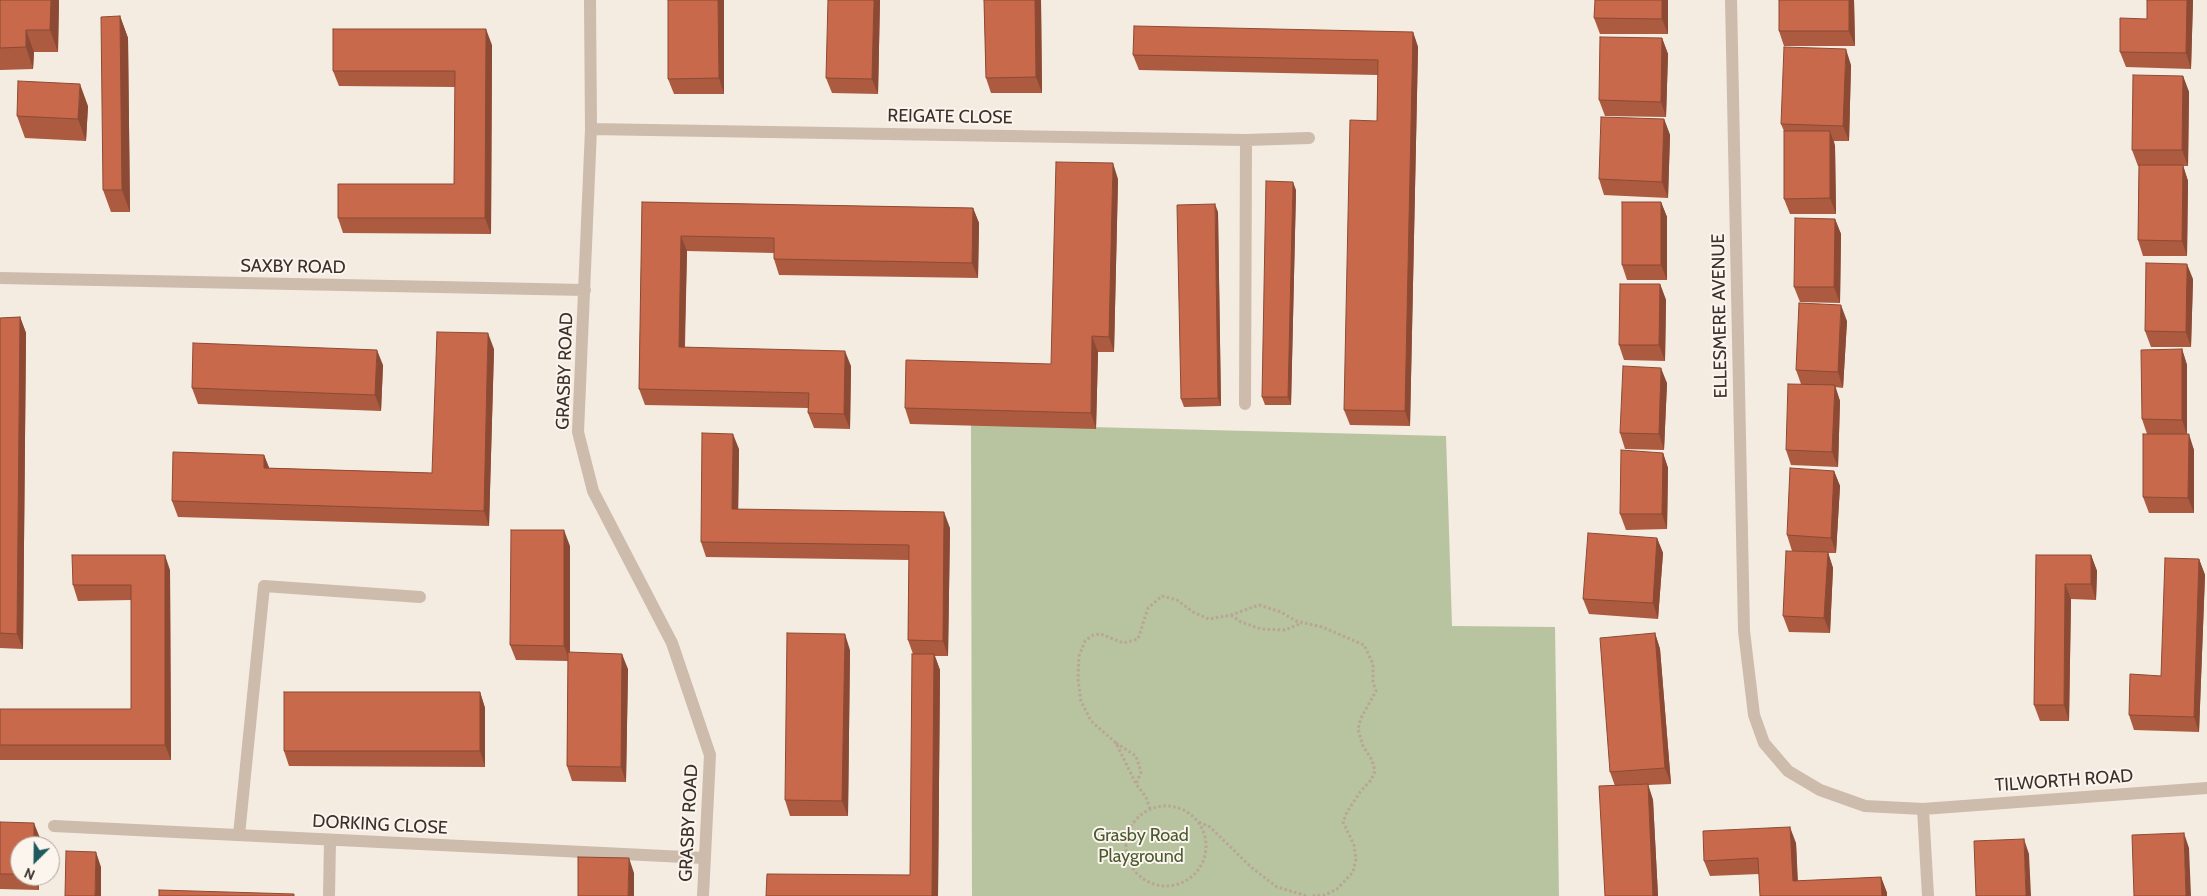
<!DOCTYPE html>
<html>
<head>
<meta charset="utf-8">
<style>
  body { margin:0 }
  #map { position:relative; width:2207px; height:896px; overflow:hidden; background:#f4ebe1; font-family:Cabin,sans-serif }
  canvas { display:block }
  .north { position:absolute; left:10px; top:836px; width:50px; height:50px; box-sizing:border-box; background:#fbf5ee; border:1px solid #aea6a0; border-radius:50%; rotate:203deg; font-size:14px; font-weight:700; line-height:20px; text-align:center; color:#3b302b }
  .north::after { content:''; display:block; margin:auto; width:18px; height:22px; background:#1f5a5e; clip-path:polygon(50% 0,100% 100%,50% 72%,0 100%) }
</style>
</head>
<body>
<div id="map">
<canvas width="2207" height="896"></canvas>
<div class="north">N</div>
</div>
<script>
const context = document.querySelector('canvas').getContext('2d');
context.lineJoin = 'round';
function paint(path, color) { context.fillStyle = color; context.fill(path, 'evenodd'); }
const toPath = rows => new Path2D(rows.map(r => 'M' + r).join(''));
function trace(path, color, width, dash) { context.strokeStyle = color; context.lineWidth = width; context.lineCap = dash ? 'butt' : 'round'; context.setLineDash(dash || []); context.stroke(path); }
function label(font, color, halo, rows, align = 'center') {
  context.font = font + ' Cabin,sans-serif'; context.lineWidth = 4; context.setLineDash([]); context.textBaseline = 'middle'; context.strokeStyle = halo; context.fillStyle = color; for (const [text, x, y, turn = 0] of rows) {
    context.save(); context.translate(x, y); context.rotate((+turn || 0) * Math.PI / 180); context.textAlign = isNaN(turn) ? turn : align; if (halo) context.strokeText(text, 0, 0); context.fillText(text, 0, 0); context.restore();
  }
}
paint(toPath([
  [971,424,1446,436,1452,626,1555,627,1559,896,972,896]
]), '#b8c4a0');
trace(toPath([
  [1231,615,1241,622,1261,629,1285,630,1302,623],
  [1116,743,1136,756,1141,772,1136,784],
  '1126 846a40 40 0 1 1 80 0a40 40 0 1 1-80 0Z',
  [1150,809,1146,797,1136,784,1116,743,1091,721,1081,701,1078,679,1079,656,1085,641,1093,635,1101,634,1123,643,1138,639,1148,608,1162,596,1177,600,1193,612,1209,619,1231,615,1259,605,1281,612,1296,621,1322,627,1364,645,1373,664,1373,682,1376,691,1361,718,1358,729,1363,746,1372,760,1375,771,1371,780,1360,792,1347,812,1343,822,1354,845,1356,859,1353,872,1337,889,1325,895,1312,896],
  [1199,822,1210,827,1252,868,1277,887,1307,896],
  [1097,836,1126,839]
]), '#b9a596', 3, [2.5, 2.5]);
trace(toPath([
  [590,0,591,129,578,432,593,491,672,643,710,755,703,896],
  [1731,0,1744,631,1754,715,1764,743,1788,771,1820,790,1865,806,1923,809,2207,788],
  [591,129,1246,140,1309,138],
  [0,278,585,290],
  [1245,404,1246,140],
  [1923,809,1928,896],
  [54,826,705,858],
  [239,835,264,586,420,597],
  [329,896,330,840]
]), '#cdbbac', 12);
paint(toPath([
  [0,0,59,0,58,52,34,52,33,69,0,70],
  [724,0,724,94,674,94,668,79],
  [880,0,878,94,832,93,826,78],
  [984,0,1041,0,1042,93,991,93,986,78],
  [1668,0,1668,34,1600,34,1594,18],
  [1779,0,1854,0,1855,46,1784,46,1779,31],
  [2147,0,2193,0,2191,69,2126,67,2120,52,2147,19],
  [120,16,128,38,130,212,111,212,103,190],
  [1413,32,1418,47,1410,426,1350,425,1344,410,1377,121,1378,75,1139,70,1133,55],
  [1662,38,1668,54,1666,117,1605,116,1599,100],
  [492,45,491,234,343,233,338,218,454,184,455,87,339,86,333,71],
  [1851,65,1849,141,1834,141,1835,146,1836,214,1790,214,1784,199,1784,131,1781,124],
  [2183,76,2189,92,2188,166,2183,166,2188,181,2187,256,2143,256,2138,240,2139,166,2138,166,2132,150],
  [88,106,86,141,25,138,17,116],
  [1664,119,1670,135,1668,198,1604,195,1599,179],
  [1118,179,1114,352,1098,352,1096,429,910,424,905,408,1051,364],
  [1296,190,1291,405,1265,405,1262,397],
  [642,202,973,208,979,223,978,278,779,275,774,259,774,253,687,251,685,347,851,366,850,429,814,428,808,413,808,408,645,405,639,389],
  [1661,202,1667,217,1667,280,1627,280,1622,265],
  [1218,212,1221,406,1184,407,1181,399],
  [1835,219,1841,234,1840,303,1800,302,1794,287],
  [2193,279,2191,347,2151,347,2145,331],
  [1660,284,1666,300,1665,361,1624,360,1619,345],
  [20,317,26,333,23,649,0,648,0,318],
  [1847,321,1843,388,1835,387,1840,401,1838,467,1791,465,1786,450,1801,384,1796,370],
  [494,349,489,526,178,517,172,501,264,455,269,468,432,473],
  [2182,349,2187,365,2187,434,2194,450,2194,513,2149,513,2143,497,2147,434,2142,419],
  [383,365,381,411,198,404,192,388],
  [1667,383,1664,450,1625,449,1620,433],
  [739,449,738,509,950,528,948,656,935,656,940,670,938,896,766,896,910,875,913,654,908,640,909,560,706,557,701,542],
  [1663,453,1668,468,1667,529,1626,530,1620,514],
  [1834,471,1840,486,1836,553,1828,553,1833,568,1830,633,1789,632,1783,616,1813,552,1792,551,1787,535],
  [1657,538,1663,553,1658,619,1589,614,1583,599],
  [570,546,570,652,628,669,626,782,572,781,567,766,568,661,516,660,510,645],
  [2036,555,2091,555,2097,571,2096,600,2071,599,2069,721,2040,721,2034,705],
  [2199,559,2205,575,2199,732,2134,730,2129,715,2161,676],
  [170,570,171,760,0,760,0,709,131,709,131,600,78,601,73,585],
  [1655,633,1660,649,1671,784,1648,785,1653,800,1658,896,1605,896,1615,786,1610,772],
  [850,650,848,816,790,816,785,800],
  [480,692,485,708,485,767,289,766,284,751],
  [0,822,40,838,39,846,20,846,20,876,39,876,39,890,0,889],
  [1796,843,1798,881,1881,877,1887,893,1887,896,1760,896,1759,874,1710,876,1704,861]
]), '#ac5a40');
paint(toPath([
  [51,0,59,0,58,52,50,30],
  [718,0,724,0,724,94,719,78],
  [874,0,880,0,878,94,872,79],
  [1035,0,1041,0,1042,93,1036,77],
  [1662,0,1668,0,1668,34,1662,19],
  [1849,0,1854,0,1855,46,1849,31],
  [2187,0,2193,0,2191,69,2186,53],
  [120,16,128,38,130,212,122,190],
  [486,29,492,45,491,234,485,218],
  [26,30,34,52,33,69,26,47],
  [1413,32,1418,47,1410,426,1405,411],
  [1662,38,1668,54,1666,117,1661,102],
  [1846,49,1851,65,1849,141,1843,126],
  [2183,76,2189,92,2188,166,2182,150],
  [80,84,88,106,86,141,78,119],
  [1664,119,1670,135,1668,198,1662,182],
  [1830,131,1835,146,1836,214,1830,198],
  [1113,163,1118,179,1114,352,1109,337],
  [2183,165,2188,181,2187,256,2182,241],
  [1293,182,1296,190,1291,405,1288,397],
  [1661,202,1667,217,1667,280,1661,265],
  [1215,204,1218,212,1221,406,1218,398],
  [973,208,979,223,978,278,972,263],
  [1835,219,1841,234,1840,303,1834,287],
  [681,236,687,251,684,363,679,347],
  [2187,264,2193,279,2191,347,2186,332],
  [1660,284,1666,300,1665,361,1659,345],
  [1841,305,1847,321,1843,388,1838,372],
  [20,317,26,333,23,649,17,634],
  [488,333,494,349,489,526,484,511],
  [1092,336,1098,352,1096,429,1091,413],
  [2182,349,2187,365,2187,435,2182,420],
  [377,350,383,365,381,411,375,395],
  [845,351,851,366,850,429,844,414],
  [1661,368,1667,383,1664,450,1659,434],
  [1835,385,1840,401,1838,467,1832,452],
  [733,434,739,449,738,524,732,509],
  [2189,434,2194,450,2194,513,2188,498],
  [1663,453,1668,468,1667,529,1662,514],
  [264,455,270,470,264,468],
  [1834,471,1840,486,1836,553,1831,538],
  [944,512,950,528,948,656,943,641],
  [564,530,570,546,570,661,564,646],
  [1657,538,1663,553,1658,619,1653,603],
  [1828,552,1833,568,1830,633,1824,618],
  [165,555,170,570,171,760,165,745],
  [2091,555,2097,571,2096,600,2091,584],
  [2199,559,2205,575,2199,732,2194,717],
  [2065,584,2071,599,2069,721,2064,705],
  [1655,633,1660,649,1671,784,1665,768],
  [845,634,850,650,848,816,842,801],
  [622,654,628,669,626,782,621,767],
  [934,654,940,670,938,896,932,896],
  [480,692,485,708,485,767,480,751],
  [1648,784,1653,800,1658,896,1653,896],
  [34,823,40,838,39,846,34,846],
  [1790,827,1796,843,1798,896,1793,881],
  [2184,833,2189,848,2191,896,2186,896],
  [2024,839,2029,854,2031,896,2026,896],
  [96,852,101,867,101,896,95,896],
  [629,858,634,873,634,896,628,896],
  [34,876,39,876,39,890],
  [1881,877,1887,893,1887,896,1882,896]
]), '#8c4a34');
const building = toPath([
  [0,0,51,0,50,30,26,30,26,47,0,48,0,0],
  [668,0,718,0,719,78,668,79,668,0],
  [828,0,874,0,872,79,826,78,828,0],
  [984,0,1035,0,1036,77,986,78,984,0],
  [1595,0,1662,0,1662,19,1594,18,1595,0],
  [1779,0,1849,0,1849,31,1779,31,1779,0],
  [2147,0,2187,0,2186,53,2120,52,2120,18,2147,19,2147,0],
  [120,16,122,190,103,190,101,17,120,16],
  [1134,26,1413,32,1405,411,1344,410,1350,120,1377,121,1378,60,1133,55,1134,26],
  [333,29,486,29,485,218,338,218,338,184,454,184,455,71,333,71,333,29],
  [1600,37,1662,38,1661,102,1599,100,1600,37],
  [1784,47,1846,49,1843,126,1781,124,1784,47],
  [2133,75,2183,76,2182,150,2132,150,2133,75],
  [18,81,80,84,78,119,17,116,18,81],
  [1601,117,1664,119,1662,182,1599,179,1601,117],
  [1784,131,1830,131,1830,198,1784,199,1784,131],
  [1056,162,1113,163,1109,337,1092,336,1091,413,905,408,906,360,1051,364,1056,162],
  [2139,165,2183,165,2182,241,2138,240,2139,165],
  [1266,181,1293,182,1288,397,1262,397,1266,181],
  [642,202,973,208,972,263,774,259,774,238,681,236,679,347,845,351,844,414,808,413,809,393,639,389,642,202],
  [1622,202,1661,202,1661,265,1622,265,1622,202],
  [1215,204,1218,398,1181,399,1177,205,1215,204],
  [1795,218,1835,219,1834,287,1794,287,1795,218],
  [2146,263,2187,264,2186,332,2145,331,2146,263],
  [1620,284,1660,284,1659,345,1619,345,1620,284],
  [1799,303,1841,305,1838,372,1796,370,1799,303],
  [20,317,17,634,0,633,0,318,20,317],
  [437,332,488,333,484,511,172,501,173,452,264,455,264,468,432,473,437,332],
  [193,343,377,350,375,395,192,388,193,343],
  [2182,349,2182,420,2142,419,2141,350,2182,349],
  [1623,366,1661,368,1659,434,1620,433,1623,366],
  [1788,384,1835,385,1832,452,1786,450,1788,384],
  [702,433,733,434,732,509,944,512,943,641,908,640,909,545,701,542,702,433],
  [2143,434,2189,434,2188,498,2143,497,2143,434],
  [1621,450,1663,453,1662,514,1620,514,1621,450],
  [1790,468,1834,471,1831,538,1787,535,1790,468],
  [511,530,564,530,564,646,510,645,511,530],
  [1588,533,1657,538,1653,603,1583,599,1588,533],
  [1786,551,1828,552,1824,618,1783,616,1786,551],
  [72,555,165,555,165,745,0,745,0,709,131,709,131,585,73,585,72,555],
  [2036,555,2091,555,2091,584,2065,584,2064,705,2034,705,2036,555],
  [2165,558,2199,559,2194,717,2129,715,2130,674,2161,676,2165,558],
  [787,633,845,634,842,801,785,800,787,633],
  [1655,633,1665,768,1610,772,1600,638,1655,633],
  [568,652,622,654,621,767,567,766,568,652],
  [912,654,934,654,932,896,766,896,767,874,910,875,912,654],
  [284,692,480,692,480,751,284,751,284,692],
  [1648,784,1653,896,1605,896,1599,786,1648,784],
  [0,822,34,823,34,846,20,846,20,874,0,874,0,822],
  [1790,827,1793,881,1881,877,1882,896,1760,896,1758,858,1704,861,1703,831,1790,827],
  [2184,833,2186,896,2134,896,2132,835,2184,833],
  [2024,839,2026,896,1976,896,1974,841,2024,839],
  [66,851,96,852,95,896,65,896,66,851],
  [578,857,629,858,628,896,578,896,578,857],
  [159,890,294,894,294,896,159,896,159,890]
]);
paint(building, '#c8694b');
trace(building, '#8c4a34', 1);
label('18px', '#3b302b', '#fbf5ee', [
  ["REIGATE CLOSE",950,117,1],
  ["SAXBY ROAD",293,267,1],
  ["ELLESMERE AVENUE",1720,316,-91],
  ["GRASBY ROAD",565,371,-88],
  ["TILWORTH ROAD",2064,781,-4],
  ["GRASBY ROAD",689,823,-87],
  ["DORKING CLOSE",380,825,3]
]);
label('18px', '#4a5a2e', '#fbf5ee', [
  ["Grasby Road",1141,836],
  ["Playground",1141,857]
]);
</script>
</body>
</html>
